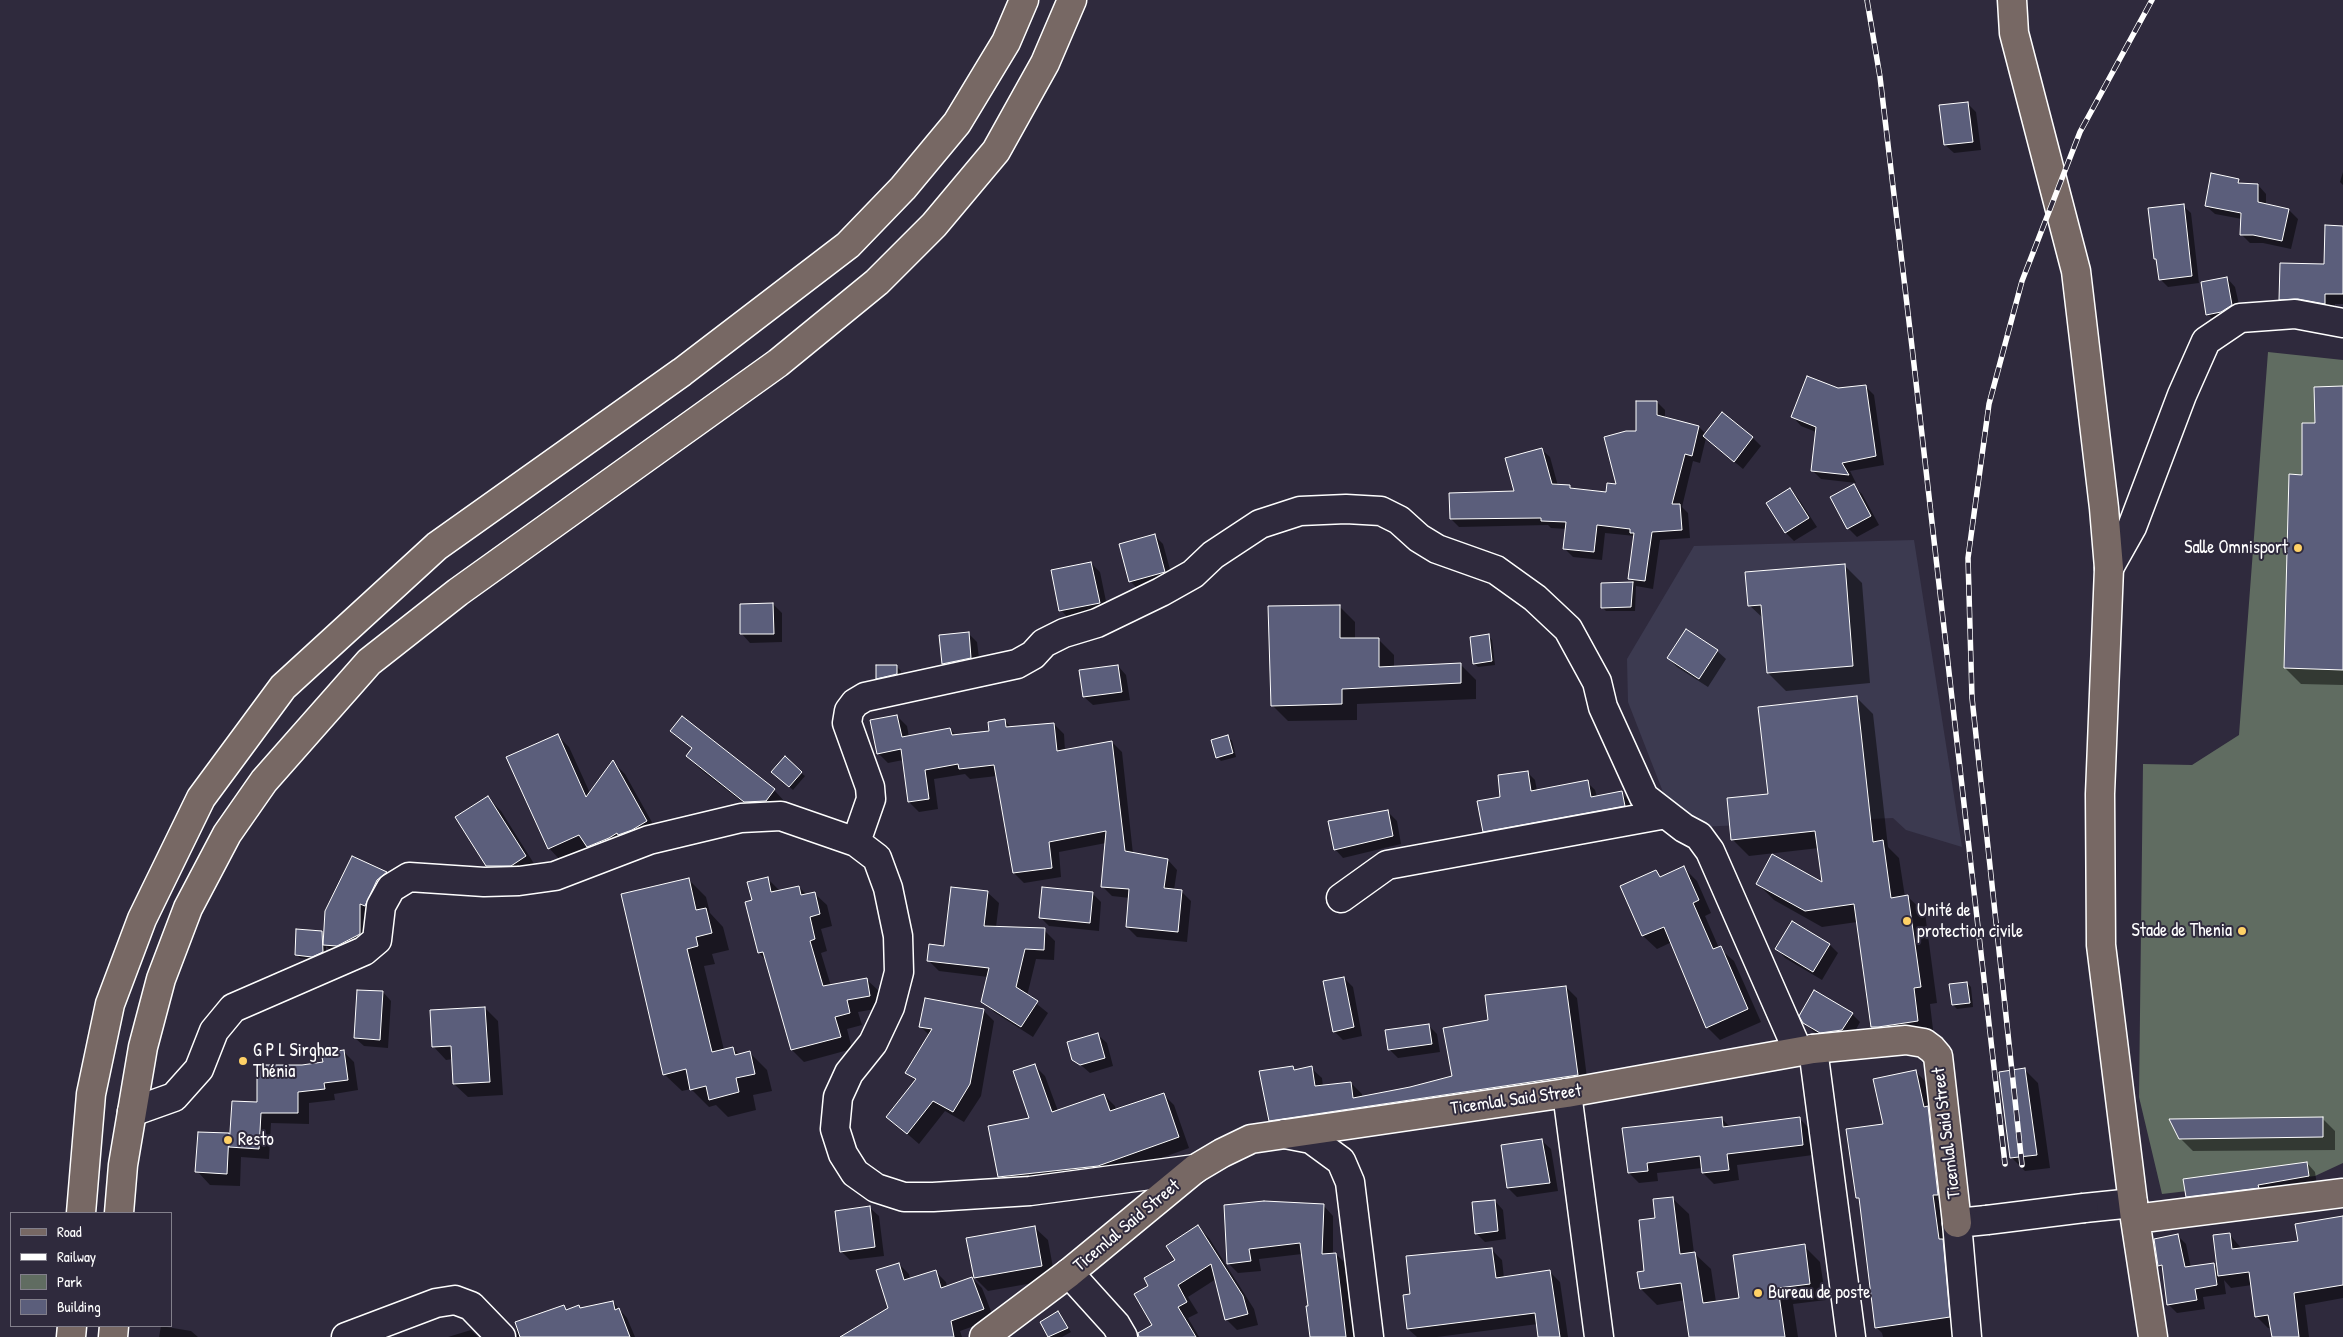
<!DOCTYPE html>
<html>
<head>
<meta charset="utf-8">
<style>
  body { margin:0 }
  #map { position:relative; width:2343px; height:1337px; overflow:hidden; background:#2f2a3d; font-family:"Patrick Hand",sans-serif }
  canvas { display:block }
  .legend { position:absolute; left:10px; top:1212px; width:162px; height:115px; box-sizing:border-box; background:#2f2a3d; border:1px solid #827f8b; margin:0; padding:6px 9px; list-style:none; font-size:15px; color:#fff }
  .legend li { display:flex; align-items:center; gap:10px; height:25px }
  .legend b { width:25px; border:1px solid #827f8b }
</style>
</head>
<body>
<div id="map">
<canvas width="2343" height="1337"></canvas>
<ul class="legend">
<li><b style="height:6px;background:#776864"></b>Road</li>
<li><b style="height:6px;background:#fff"></b>Railway</li>
<li><b style="height:14px;background:#606c61"></b>Park</li>
<li><b style="height:14px;background:#5b5e7b"></b>Building</li>
</ul>
</div>
<script>
const context = document.querySelector('canvas').getContext('2d');
context.lineJoin = 'round';
function paint(path, color) { context.fillStyle = color; context.fill(path, 'evenodd'); }
const toPath = rows => new Path2D(rows.map(r => 'M' + r).join(''));
function trace(path, color, width, dash) { context.strokeStyle = color; context.lineWidth = width; context.lineCap = dash ? 'butt' : 'round'; context.setLineDash(dash || []); context.stroke(path); }
function label(font, color, halo, rows, align = 'center') {
  context.font = font + ' "Patrick Hand",sans-serif'; context.lineWidth = 4; context.setLineDash([]); context.textBaseline = 'middle'; context.strokeStyle = halo; context.fillStyle = color; for (const [text, x, y, turn = 0] of rows) {
    context.save(); context.translate(x, y); context.rotate((+turn || 0) * Math.PI / 180); context.textAlign = isNaN(turn) ? turn : align; if (halo) context.strokeText(text, 0, 0); context.fillText(text, 0, 0); context.restore();
  }
}
paint(toPath([
  [1914,540,1962,847,1906,830,1893,818,1699,827,1663,792,1628,702,1627,659,1694,546]
]), '#3c3a50');
paint(toPath([
  [2268,352,2343,360,2343,1163,2315,1176,2162,1194,2139,1097,2143,764,2192,765,2239,735]
]), '#606c61');
paint(toPath([
  [1967,103,1976,112,1981,150,1954,153,1945,145],
  [2343,172,2343,185,2340,182],
  [2238,180,2243,185,2258,185,2266,194,2266,205,2289,210,2298,219,2291,249,2263,243,2250,243,2241,234,2242,219,2215,214,2206,206],
  [2183,206,2191,213,2199,283,2168,287,2160,279,2158,261,2155,259],
  [2343,227,2343,304,2335,304,2335,313,2290,309,2280,299,2325,266],
  [2227,278,2235,287,2241,313,2216,323,2208,314],
  [1866,387,1874,395,1884,465,1850,471,1856,483,1821,479,1813,471,1816,432,1801,426,1793,417,1838,390],
  [2343,387,2343,685,2301,684,2285,668,2316,424],
  [1657,402,1665,410,1665,419,1699,427,1706,434,1753,438,1761,446,1743,469,1706,438,1700,463,1693,461,1682,507,1688,513,1690,538,1660,540,1653,589,1636,586,1635,611,1606,611,1602,607,1602,584,1634,583,1629,578,1635,536,1605,533,1602,560,1573,557,1565,549,1567,529,1551,528,1548,525,1459,527,1451,519,1516,493,1541,449,1550,457,1558,486,1607,493,1617,486,1638,433],
  [1854,486,1862,494,1879,525,1857,537,1848,528],
  [1790,490,1798,498,1817,527,1794,541,1786,533,1767,504],
  [1155,536,1163,544,1173,580,1139,590,1130,581],
  [1091,563,1100,572,1108,611,1069,619,1061,610],
  [1844,565,1862,583,1870,683,1786,691,1768,673,1764,619,1749,605],
  [773,604,782,613,782,642,750,643,742,634],
  [1339,606,1355,622,1355,639,1378,639,1394,655,1394,668,1460,664,1476,680,1476,699,1357,704,1357,720,1288,721,1272,705],
  [968,633,977,642,980,666,952,672,944,664],
  [1488,636,1492,640,1495,665,1478,667,1474,663],
  [1717,651,1726,659,1708,687,1677,667,1668,658],
  [1118,666,1126,675,1130,700,1093,705,1084,697],
  [897,667,901,671,901,678,881,682,877,678],
  [1856,697,1873,714,1888,847,1899,858,1905,897,1908,897,1925,913,1937,1003,1930,1004,1934,1038,1888,1043,1872,1026,1857,922,1822,927,1774,900,1757,883,1824,884,1819,848,1749,856,1733,840,1728,799,1769,795],
  [897,716,907,726,909,737,950,729,957,736,991,732,1005,721,1012,728,1054,724,1064,734,1065,751,1112,742,1122,752,1133,854,1168,860,1177,870,1174,890,1181,891,1191,901,1187,942,1137,937,1127,927,1130,898,1112,896,1102,886,1106,843,1059,852,1061,877,1024,883,1014,873,997,776,970,779,965,774,934,779,938,809,919,812,909,802,903,760,888,763,878,753],
  [682,717,774,790,787,804,759,815,700,769,687,756,692,749,672,731],
  [558,736,569,747,590,793,613,762,625,774,658,833,600,858,589,847,560,860,549,848],
  [1228,737,1232,741,1236,757,1221,761,1217,757],
  [1527,772,1535,780,1537,791,1587,782,1595,790,1597,797,1621,792,1629,801,1632,813,1492,839,1484,831,1502,798],
  [801,773,805,776,793,790,777,776],
  [488,798,501,811,538,870,500,879,487,866],
  [1388,812,1397,821,1401,844,1343,858,1335,849],
  [353,857,386,873,394,881,368,943,333,953,326,946,326,956,317,960,300,958,296,954,321,932,325,936],
  [1684,868,1697,881,1711,913,1705,916,1719,948,1734,961,1761,1022,1720,1040,1707,1027,1672,942,1657,949,1643,936,1622,886,1656,871,1662,878],
  [688,879,706,897,710,913,723,927,729,950,712,954,715,964,704,966,724,1050,733,1048,740,1055,750,1053,767,1070,772,1091,753,1095,756,1110,728,1117,716,1105,709,1107,691,1089,682,1091,664,1074],
  [768,879,780,891,799,887,807,895,814,893,827,905,832,926,821,929,827,951,821,953,831,986,866,979,879,991,881,1008,858,1012,862,1025,847,1029,852,1049,804,1062,792,1050,767,961,759,953,753,901],
  [987,892,999,903,996,927,1044,930,1055,941,1054,960,1036,959,1027,996,1048,1013,1033,1037,994,1012,983,1001,988,977,939,971,928,960,945,947],
  [1093,894,1101,902,1099,931,1049,926,1040,917],
  [1830,945,1838,953,1822,980,1785,958,1777,949],
  [1344,978,1353,987,1362,1036,1343,1040,1334,1031],
  [1967,983,1971,987,1973,1007,1957,1009,1953,1005],
  [1566,987,1577,998,1588,1086,1281,1131,1270,1120,1293,1067,1296,1070,1311,1068,1322,1078,1323,1087,1351,1083,1362,1094,1362,1098,1394,1093,1453,1077,1489,1021],
  [383,992,391,1001,388,1048,364,1046,355,1038],
  [485,1008,498,1021,503,1095,468,1097,454,1084,453,1059,446,1060,433,1046],
  [983,1010,994,1021,981,1096,964,1122,945,1111,919,1144,888,1117,916,1081,907,1072,929,1035,921,1027],
  [1852,1014,1860,1022,1851,1039,1829,1041,1813,1031,1804,1022],
  [1429,1026,1437,1034,1440,1052,1398,1058,1389,1049],
  [1098,1035,1107,1043,1113,1066,1090,1073,1074,1059],
  [343,1051,354,1062,358,1090,334,1094,335,1100,309,1103,309,1124,271,1123,269,1159,241,1157,240,1186,210,1185,197,1171,228,1134,231,1137,258,1104,302,1066,324,1063],
  [1034,1065,1045,1076,1058,1111,1104,1095,1115,1106,1116,1111,1163,1094,1174,1105,1189,1148,1109,1177,1010,1188,999,1177,1031,1119],
  [2025,1070,2038,1083,2050,1168,2025,1171,2012,1158],
  [1915,1071,1927,1083,1933,1113,1962,1337,1883,1337,1882,1333,1876,1327,1861,1201,1858,1198,1884,1125],
  [1799,1118,1810,1129,1813,1155,1737,1165,1739,1180,1714,1184,1703,1173,1702,1168,1657,1173,1658,1181,1639,1183,1629,1173,1722,1119,1730,1127],
  [2322,1118,2335,1131,2335,1150,2193,1151,2180,1138],
  [1542,1141,1551,1149,1558,1191,1517,1197,1508,1188],
  [2307,1163,2315,1172,2317,1185,2196,1205,2187,1196],
  [1672,1198,1689,1214,1694,1253,1711,1269,1716,1302,1740,1299,1804,1246,1820,1262,1826,1300,1793,1304,1798,1337,1690,1337,1685,1300,1657,1305,1641,1289,1656,1219],
  [1495,1201,1503,1210,1506,1239,1485,1242,1476,1233],
  [1323,1205,1333,1216,1333,1254,1336,1254,1346,1264,1355,1337,1311,1337,1302,1254,1259,1259,1261,1271,1238,1273,1228,1263,1226,1206],
  [870,1208,879,1216,884,1256,850,1260,841,1251],
  [2343,1217,2343,1298,2305,1305,2309,1337,2274,1337,2272,1328,2268,1328,2256,1316,2252,1285,2231,1288,2224,1280,2226,1294,2203,1297,2205,1309,2177,1313,2168,1304,2164,1270,2159,1266,2178,1236,2186,1244,2191,1268,2214,1265,2218,1269,2229,1234,2242,1249,2299,1242],
  [1034,1227,1048,1240,1055,1279,988,1291,975,1278],
  [1198,1227,1209,1238,1254,1309,1258,1325,1237,1330,1226,1319,1216,1279,1188,1297,1198,1313,1188,1318,1199,1337,1151,1337,1153,1326,1150,1286,1177,1260],
  [1491,1249,1502,1260,1504,1278,1549,1271,1560,1282,1568,1337,1539,1337,1538,1324,1437,1337,1417,1337,1408,1329,1404,1296,1411,1295],
  [899,1264,909,1274,910,1279,936,1272,946,1282,947,1287,972,1278,982,1288,994,1319,960,1331,962,1337,842,1337,890,1309],
  [613,1302,627,1318,635,1337,517,1337,516,1323,563,1307,567,1311,579,1307,581,1309],
  [1058,1313,1071,1332,1062,1337,1050,1337,1041,1323],
  [161,1326,191,1331,198,1337,159,1337],
  [471,1330,478,1337,448,1337]
]), '#0007');
const building = toPath([
  [1968,102,1973,142,1944,145,1939,105,1968,102],
  [2211,173,2239,179,2238,183,2258,184,2258,202,2289,209,2282,241,2253,235,2240,235,2241,213,2205,206,2211,173],
  [2184,204,2192,276,2159,280,2156,259,2154,259,2148,208,2184,204],
  [2325,225,2343,226,2343,294,2325,294,2325,304,2298,299,2279,300,2280,263,2324,264,2325,225],
  [2227,277,2232,305,2221,312,2206,315,2201,282,2227,277],
  [1807,376,1838,388,1866,385,1876,456,1842,463,1849,475,1811,471,1816,427,1791,417,1807,376],
  [2343,386,2343,670,2284,668,2289,474,2302,475,2302,423,2315,423,2314,387,2343,386],
  [1636,401,1657,401,1657,415,1699,426,1692,456,1685,454,1672,504,1680,504,1682,530,1652,532,1645,581,1628,579,1634,533,1630,533,1630,529,1597,525,1594,552,1563,549,1566,522,1541,521,1541,518,1450,519,1449,493,1514,491,1505,458,1542,448,1552,484,1570,485,1570,488,1606,492,1607,483,1616,484,1604,437,1626,431,1636,431,1636,401],
  [1722,412,1753,437,1734,462,1703,436,1722,412],
  [1854,484,1871,516,1847,529,1830,497,1854,484],
  [1790,488,1809,518,1785,533,1766,503,1790,488],
  [1155,534,1165,572,1129,582,1119,544,1155,534],
  [1091,562,1100,603,1059,611,1051,570,1091,562],
  [1845,564,1853,666,1767,673,1761,605,1748,606,1745,572,1845,564],
  [1633,582,1631,607,1601,608,1601,583,1633,582],
  [773,603,774,634,740,634,740,604,773,603],
  [1340,605,1340,638,1379,638,1379,667,1461,663,1461,683,1342,689,1342,704,1271,706,1268,606,1340,605],
  [1686,629,1718,650,1699,679,1667,658,1686,629],
  [969,632,971,658,942,664,939,635,969,632],
  [1489,634,1492,661,1473,664,1470,637,1489,634],
  [876,665,897,665,897,674,876,679,876,665],
  [1118,665,1122,692,1083,697,1079,670,1118,665],
  [1857,696,1873,842,1883,840,1891,898,1908,895,1921,987,1914,988,1918,1021,1878,1027,1871,1027,1854,904,1805,911,1756,884,1772,854,1822,882,1815,831,1731,840,1727,798,1768,794,1758,707,1857,696],
  [897,715,902,737,950,728,952,735,989,731,988,722,1005,719,1006,727,1054,723,1057,751,1112,741,1125,851,1168,859,1164,888,1182,890,1178,932,1126,927,1129,889,1101,887,1106,831,1049,842,1052,868,1013,873,994,765,959,769,958,764,925,770,929,799,908,802,901,749,877,754,870,720,897,715],
  [682,716,775,789,766,801,744,802,686,756,692,748,670,731,682,716],
  [558,734,586,797,613,760,647,821,632,830,618,835,617,833,609,838,587,847,579,835,548,849,506,757,558,734],
  [1228,735,1233,753,1216,758,1211,740,1228,735],
  [785,756,802,772,789,787,771,772,785,756],
  [1528,771,1531,791,1588,780,1591,797,1622,791,1625,806,1483,832,1477,801,1500,797,1498,775,1528,771],
  [488,796,526,856,511,866,486,866,455,817,488,796],
  [1388,810,1393,836,1334,850,1328,821,1388,810],
  [352,856,387,872,377,880,365,906,360,904,360,934,337,946,323,945,325,911,352,856],
  [1684,866,1699,900,1693,903,1713,949,1721,946,1748,1009,1706,1028,1664,927,1642,936,1620,886,1656,870,1660,877,1684,866],
  [768,877,771,892,799,886,801,895,815,892,820,914,810,917,815,939,810,941,823,986,867,978,870,996,847,1000,850,1013,835,1017,841,1037,791,1050,763,952,758,953,745,902,752,900,747,882,768,877],
  [689,878,696,910,706,908,712,933,696,937,698,946,687,949,712,1052,733,1047,735,1055,750,1051,755,1074,736,1078,739,1092,709,1100,706,1086,690,1090,686,1069,663,1075,621,894,689,878],
  [951,887,988,891,984,926,1045,928,1044,950,1025,949,1016,987,1038,1001,1021,1027,981,1002,989,968,927,961,929,944,944,946,951,887],
  [1042,887,1093,892,1090,923,1039,918,1042,887],
  [1792,921,1830,944,1813,972,1775,949,1792,921],
  [296,929,322,931,323,952,312,957,295,955,296,929],
  [1344,977,1354,1027,1333,1032,1323,981,1344,977],
  [1967,982,1970,1003,1952,1005,1949,984,1967,982],
  [1566,986,1578,1075,1269,1121,1259,1071,1293,1066,1294,1070,1312,1066,1315,1086,1351,1082,1353,1098,1410,1087,1452,1076,1443,1028,1488,1020,1485,995,1566,986],
  [357,990,383,991,380,1040,354,1038,357,990],
  [1814,990,1853,1013,1842,1030,1820,1033,1803,1023,1799,1016,1814,990],
  [925,998,984,1009,970,1084,953,1112,933,1101,907,1134,886,1117,916,1079,905,1073,932,1029,919,1027,925,998],
  [485,1007,490,1082,453,1084,451,1046,432,1047,430,1010,485,1007],
  [1429,1024,1432,1044,1388,1050,1385,1030,1429,1024],
  [1098,1033,1105,1058,1080,1065,1072,1060,1067,1042,1098,1033],
  [344,1050,348,1080,324,1083,325,1089,298,1092,298,1113,261,1113,259,1149,229,1147,232,1101,257,1102,257,1065,302,1065,323,1062,321,1053,344,1050],
  [1035,1064,1052,1112,1104,1094,1110,1111,1164,1093,1179,1137,1098,1166,998,1177,988,1126,1029,1118,1013,1071,1035,1064],
  [2025,1068,2037,1155,2010,1158,1999,1072,2025,1068],
  [1916,1070,1924,1107,1928,1106,1938,1195,1933,1195,1939,1239,1943,1239,1950,1317,1875,1328,1859,1198,1856,1198,1846,1129,1883,1124,1873,1079,1916,1070],
  [1722,1117,1723,1127,1800,1117,1803,1145,1727,1154,1729,1170,1702,1173,1700,1156,1647,1163,1648,1171,1628,1173,1622,1128,1722,1117],
  [2323,1117,2323,1137,2179,1139,2169,1119,2323,1117],
  [198,1132,229,1133,227,1174,195,1172,198,1132],
  [1542,1139,1550,1183,1507,1188,1501,1145,1542,1139],
  [2307,1162,2309,1176,2258,1185,2259,1188,2186,1197,2183,1179,2307,1162],
  [1673,1197,1680,1254,1695,1252,1703,1303,1739,1298,1733,1255,1805,1244,1810,1284,1778,1288,1785,1337,1689,1337,1681,1283,1640,1289,1637,1272,1644,1271,1639,1220,1655,1218,1653,1199,1673,1197],
  [1495,1200,1498,1231,1475,1234,1472,1202,1495,1200],
  [1264,1201,1324,1204,1322,1254,1336,1253,1346,1337,1310,1337,1306,1306,1308,1306,1300,1243,1249,1249,1251,1261,1227,1264,1224,1205,1264,1201],
  [870,1206,875,1247,840,1252,835,1211,870,1206],
  [2343,1216,2343,1285,2294,1293,2299,1337,2272,1337,2268,1315,2255,1317,2249,1272,2218,1276,2213,1235,2230,1233,2232,1249,2298,1241,2295,1224,2343,1216],
  [1198,1225,1243,1296,1248,1314,1225,1320,1211,1264,1178,1285,1187,1302,1178,1307,1196,1337,1139,1337,1138,1333,1152,1325,1134,1294,1148,1286,1144,1278,1175,1260,1166,1246,1198,1225],
  [1035,1226,1042,1266,974,1278,966,1238,1035,1226],
  [2178,1234,2185,1267,2214,1263,2217,1285,2195,1289,2197,1300,2167,1305,2162,1265,2158,1266,2154,1239,2178,1234],
  [1492,1248,1496,1278,1550,1270,1560,1337,1538,1337,1535,1313,1407,1329,1403,1295,1410,1294,1406,1256,1492,1248],
  [899,1263,904,1280,936,1270,941,1288,972,1277,984,1309,951,1321,954,1337,840,1337,888,1308,876,1270,899,1263],
  [613,1301,615,1310,619,1308,630,1337,520,1337,515,1322,564,1305,566,1310,579,1305,580,1308,613,1301],
  [1058,1311,1068,1328,1048,1337,1040,1322,1058,1311]
]);
paint(building, '#5b5e7b');
trace(building, '#fff', 1);
const minor = toPath([
  [2109,568,2132,527,2182,395,2206,341,2240,318,2295,314,2343,323],
  [856,842,871,799,870,787,847,723,849,711,855,703,865,697,1017,664,1033,655,1044,643,1064,633,1097,623,1161,592,1193,574,1213,555,1260,524,1300,511,1346,509,1381,511,1399,520,1419,538,1437,549,1496,570,1535,598,1568,629,1597,682,1603,707,1644,797,1684,828,1699,836,1710,851,1798,1051],
  [1341,898,1387,865,1666,814],
  [1813,1049,1851,1337],
  [1567,1093,1599,1337],
  [132,1112,174,1097,199,1069,214,1031,233,1008,364,951,377,940,381,906,391,888,409,877,484,882,519,881,555,876,649,840,741,818,781,816,856,842,877,858,888,888,898,936,899,972,890,1007,873,1043,849,1073,838,1097,835,1129,843,1154,855,1173,876,1188,904,1197,933,1197,1030,1191,1195,1169],
  [1285,1134,1311,1139,1341,1161,1350,1182,1369,1337],
  [2084,1208,2133,1203],
  [1069,1273,1116,1325,1123,1337],
  [346,1337,436,1303,455,1300,471,1306,501,1337],
  [1967,1337,1957,1223,1987,1220]
]);
const major = toPath([
  [2012,0,2014,33,2076,271,2104,508,2109,568,2100,794,2101,945,2135,1219,2153,1337],
  [2135,1219,2343,1193],
  [984,1337,1069,1273,1195,1169,1222,1153,1251,1139,1567,1093,1813,1049,1906,1040,1924,1043,1932,1049,1938,1056,1957,1223]
]);
const highway = toPath([
  [81,1213,91,1094,110,1004,142,919,201,798,283,687,437,546,682,372,848,245,903,188,957,123,1006,42,1024,0],
  [119,1213,123,1165,143,1047,161,979,188,908,227,834,264,781,369,662,458,592,778,363,877,282,934,225,996,151,1045,63,1072,0],
  [71,1337,72,1326],
  [113,1337,114,1326]
]);
trace(minor, '#fff', 31);
trace(major, '#fff', 31);
trace(highway, '#fff', 31);
trace(minor, '#2f2a3d', 28);
trace(major, '#776864', 28);
trace(highway, '#776864', 28);
const rail = toPath([
  [1867,0,1880,77,1912,347,2005,1164],
  [2022,1165,1972,698,1968,558,1989,404,2022,281,2080,132,2152,0]
]);
trace(rail, '#fff', 5.5);
trace(rail, '#2f2a3d', 4, [11]);
const minorBridge = toPath([
  [1987,1220,2084,1208]
]);
trace(minorBridge, '#fff', 31, []);
trace(minorBridge, '#2f2a3d', 28);
for (const [x, y, r, color] of [
  [2298,548,5,"#ffd166"],
  [1907,921,5,"#ffd166"],
  [2242,931,5,"#ffd166"],
  [243,1061,5,"#ffd166"],
  [228,1140,5,"#ffd166"],
  [1758,1293,5,"#ffd166"]
]) { const dot = new Path2D(); dot.arc(x, y, r, 0, 2 * Math.PI); context.fillStyle = color; context.fill(dot); trace(dot, '#2f2a3d', 2); }
label('18px', '#fff', '#2f2a3d', [
  ["Salle Omnisport",2288,548,"right"],
  ["Unité de",1917,911],
  ["protection civile",1917,932],
  ["Stade de Thenia",2232,931,"right"],
  ["G P L Sirghaz",253,1051],
  ["Thénia",253,1072],
  ["Resto",238,1140],
  ["Bureau de poste",1768,1293]
], 'left');
label('18px', '#fff', '#2f2a3d', [
  ["Ticemlal Said Street",1516,1100,-8],
  ["Ticemlal Said Street",1947,1133,-97],
  ["Ticemlal Said Street",1127,1226,-40]
]);
</script>
</body>
</html>
